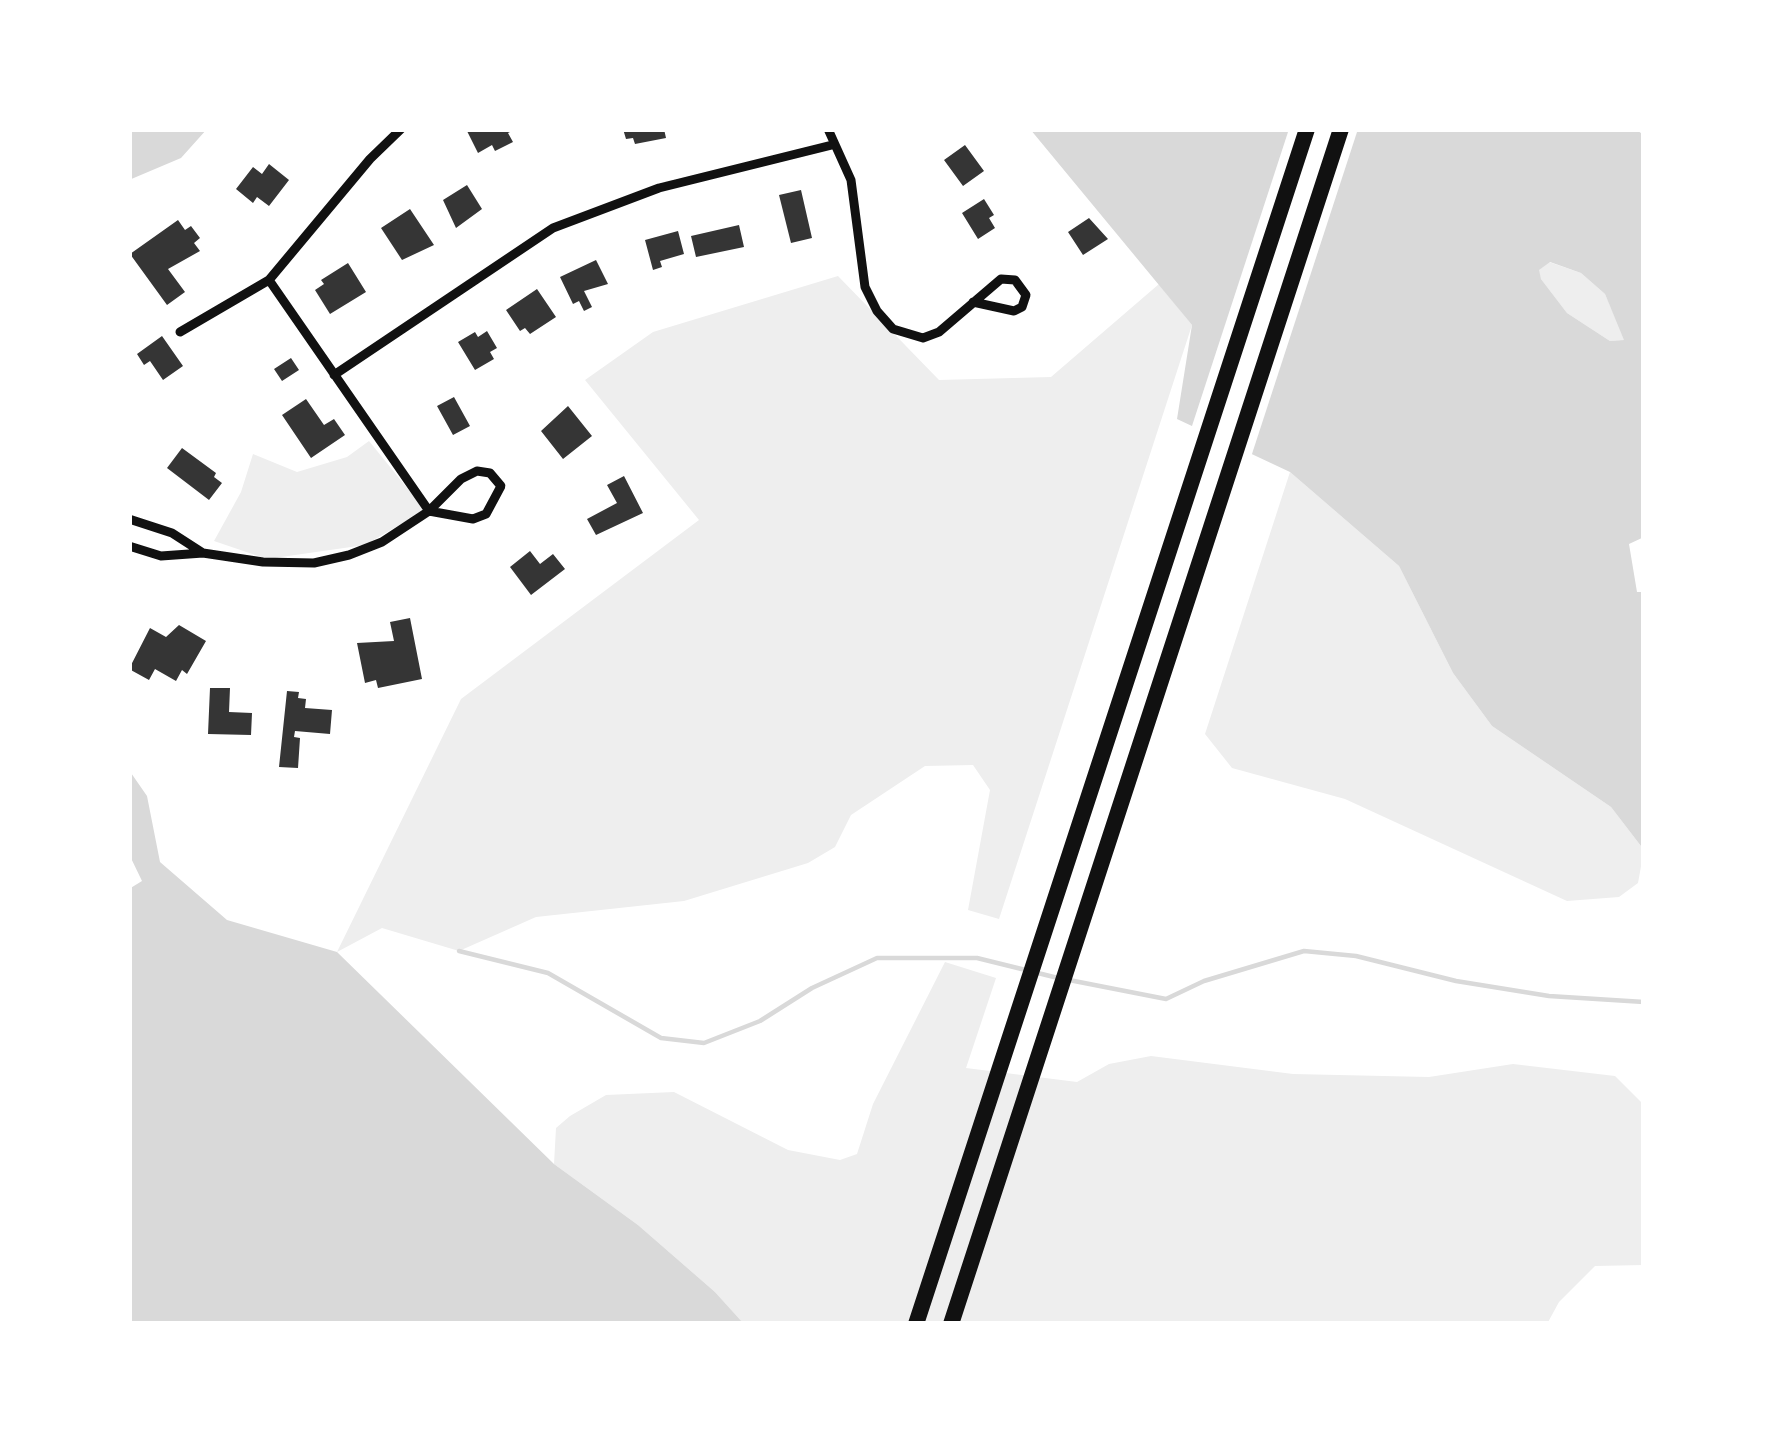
<!DOCTYPE html>
<html>
<head>
<meta charset="utf-8">
<style>
  body { margin:0 }
  #map { position:relative; width:1773px; height:1453px; overflow:hidden; background:#fff; font-family:"Roboto Serif",serif }
  canvas { display:block }
  .frame { position:absolute; inset:0; border:132px solid #fff; pointer-events:none }
</style>
</head>
<body>
<div id="map">
<canvas width="1773" height="1453"></canvas>
<div class="frame"></div>
</div>
<script>
const context = document.querySelector('canvas').getContext('2d');
context.lineJoin = 'round';
function paint(path, color) { context.fillStyle = color; context.fill(path, 'evenodd'); }
const toPath = rows => new Path2D(rows.map(r => 'M' + r).join(''));
function trace(path, color, width, dash) { context.strokeStyle = color; context.lineWidth = width; context.lineCap = dash ? 'butt' : 'round'; context.setLineDash(dash || []); context.stroke(path); }
paint(toPath([
  [1549,262,1581,273,1605,294,1625,340,1610,341,1567,313,1541,279,1538,270],
  [838,276,939,380,1051,377,1159,284,1192,325,999,919,968,910,990,790,973,765,925,766,851,815,835,847,808,863,684,901,536,917,459,951,382,928,337,952,461,699,699,520,585,380,653,332],
  [369,441,425,510,365,545,267,559,214,541,241,492,253,454,297,472,347,457],
  [1290,472,1399,566,1453,673,1492,726,1611,807,1644,850,1638,883,1619,897,1567,901,1345,799,1232,768,1205,734],
  [945,962,996,978,966,1068,1077,1082,1109,1064,1151,1056,1293,1074,1429,1077,1513,1064,1615,1076,1644,1105,1644,1265,1595,1266,1559,1302,1547,1324,744,1324,715,1292,638,1225,554,1164,556,1128,570,1116,606,1095,674,1092,788,1150,840,1160,857,1154,873,1104]
]), '#eee');
paint(toPath([
  [129,129,207,129,181,158,129,180],
  [1030,129,1635,129,1644,135,1644,537,1629,544,1637,592,1644,592,1644,850,1611,807,1492,726,1453,673,1399,566,1290,472,1177,419,1192,325],
  [1550,262,1581,273,1605,294,1624,340,1610,341,1567,313,1541,279,1539,270],
  [129,770,147,796,160,862,227,920,337,952,554,1164,638,1225,715,1292,744,1324,129,1324,129,889,142,881,129,854]
]), '#d9d9d9');
paint(toPath([
  [1289,129,1358,129,1250,460,1190,432]
]), '#fff');
trace(toPath([
  [459,951,548,973,661,1038,704,1043,760,1021,812,988,877,958,977,958,1058,978],
  [1069,980,1166,999,1204,981,1304,951,1356,956,1456,981,1549,996,1644,1002]
]), '#d9d9d9', 4.5);
paint(toPath([
  [466,129,516,129,508,133,513,142,495,151,492,145,478,153],
  [623,129,664,129,666,138,635,144,633,138,626,139],
  [965,145,984,171,963,186,944,160],
  [269,164,289,180,269,206,257,197,253,203,236,189,253,167,262,174],
  [467,185,482,209,456,228,443,200],
  [801,190,812,238,791,243,779,195],
  [984,199,994,215,989,218,995,228,978,239,962,213],
  [410,209,434,245,402,260,381,228],
  [1089,218,1108,239,1083,255,1068,232],
  [178,220,185,230,191,226,200,238,194,243,200,251,168,269,185,292,167,305,130,254],
  [739,225,744,247,696,257,691,236],
  [678,231,684,254,660,261,662,267,653,270,645,240],
  [596,260,608,284,584,291,592,307,584,311,579,301,573,304,560,277],
  [348,263,366,292,330,314,315,290,324,284,321,280],
  [537,289,556,317,530,334,525,328,520,331,506,310],
  [487,331,497,348,490,352,494,359,475,370,458,342,475,332,478,337],
  [162,336,183,366,163,380,150,361,144,365,137,354],
  [291,358,299,370,282,381,274,369],
  [454,397,470,426,453,435,437,406],
  [306,399,324,425,334,419,345,435,311,458,282,415],
  [568,406,592,436,563,459,541,431],
  [182,448,216,473,214,477,222,483,209,500,167,468],
  [624,476,643,513,596,535,587,519,617,503,607,485],
  [530,551,540,564,553,554,565,569,531,595,510,567],
  [410,618,422,679,378,688,376,680,365,683,357,643,394,641,390,622],
  [179,625,206,641,187,674,182,670,176,681,155,669,149,680,129,669,150,628,166,637],
  [210,688,230,688,229,712,252,713,251,735,208,734],
  [287,691,299,692,298,698,306,699,305,708,332,710,330,734,295,731,294,737,300,738,298,768,279,767]
]), '#353535');
trace(toPath([
  [828,129,851,180,865,287,877,311,893,329,923,338,939,332,1001,279,1015,280,1026,295,1022,307,1014,311,973,302],
  [180,332,269,280,370,159,401,129],
  [334,375,553,228,659,188,832,145],
  [477,471,490,473,501,486,486,514,473,519,429,511,461,479,477,471],
  [129,519,172,533,203,553],
  [129,546,161,556,203,553,263,562,314,563,349,555,382,542,429,511,269,280]
]), '#111', 9);
trace(toPath([
  [916,1324,1307,129],
  [951,1324,1341,129]
]), '#111', 16);
</script>
</body>
</html>
